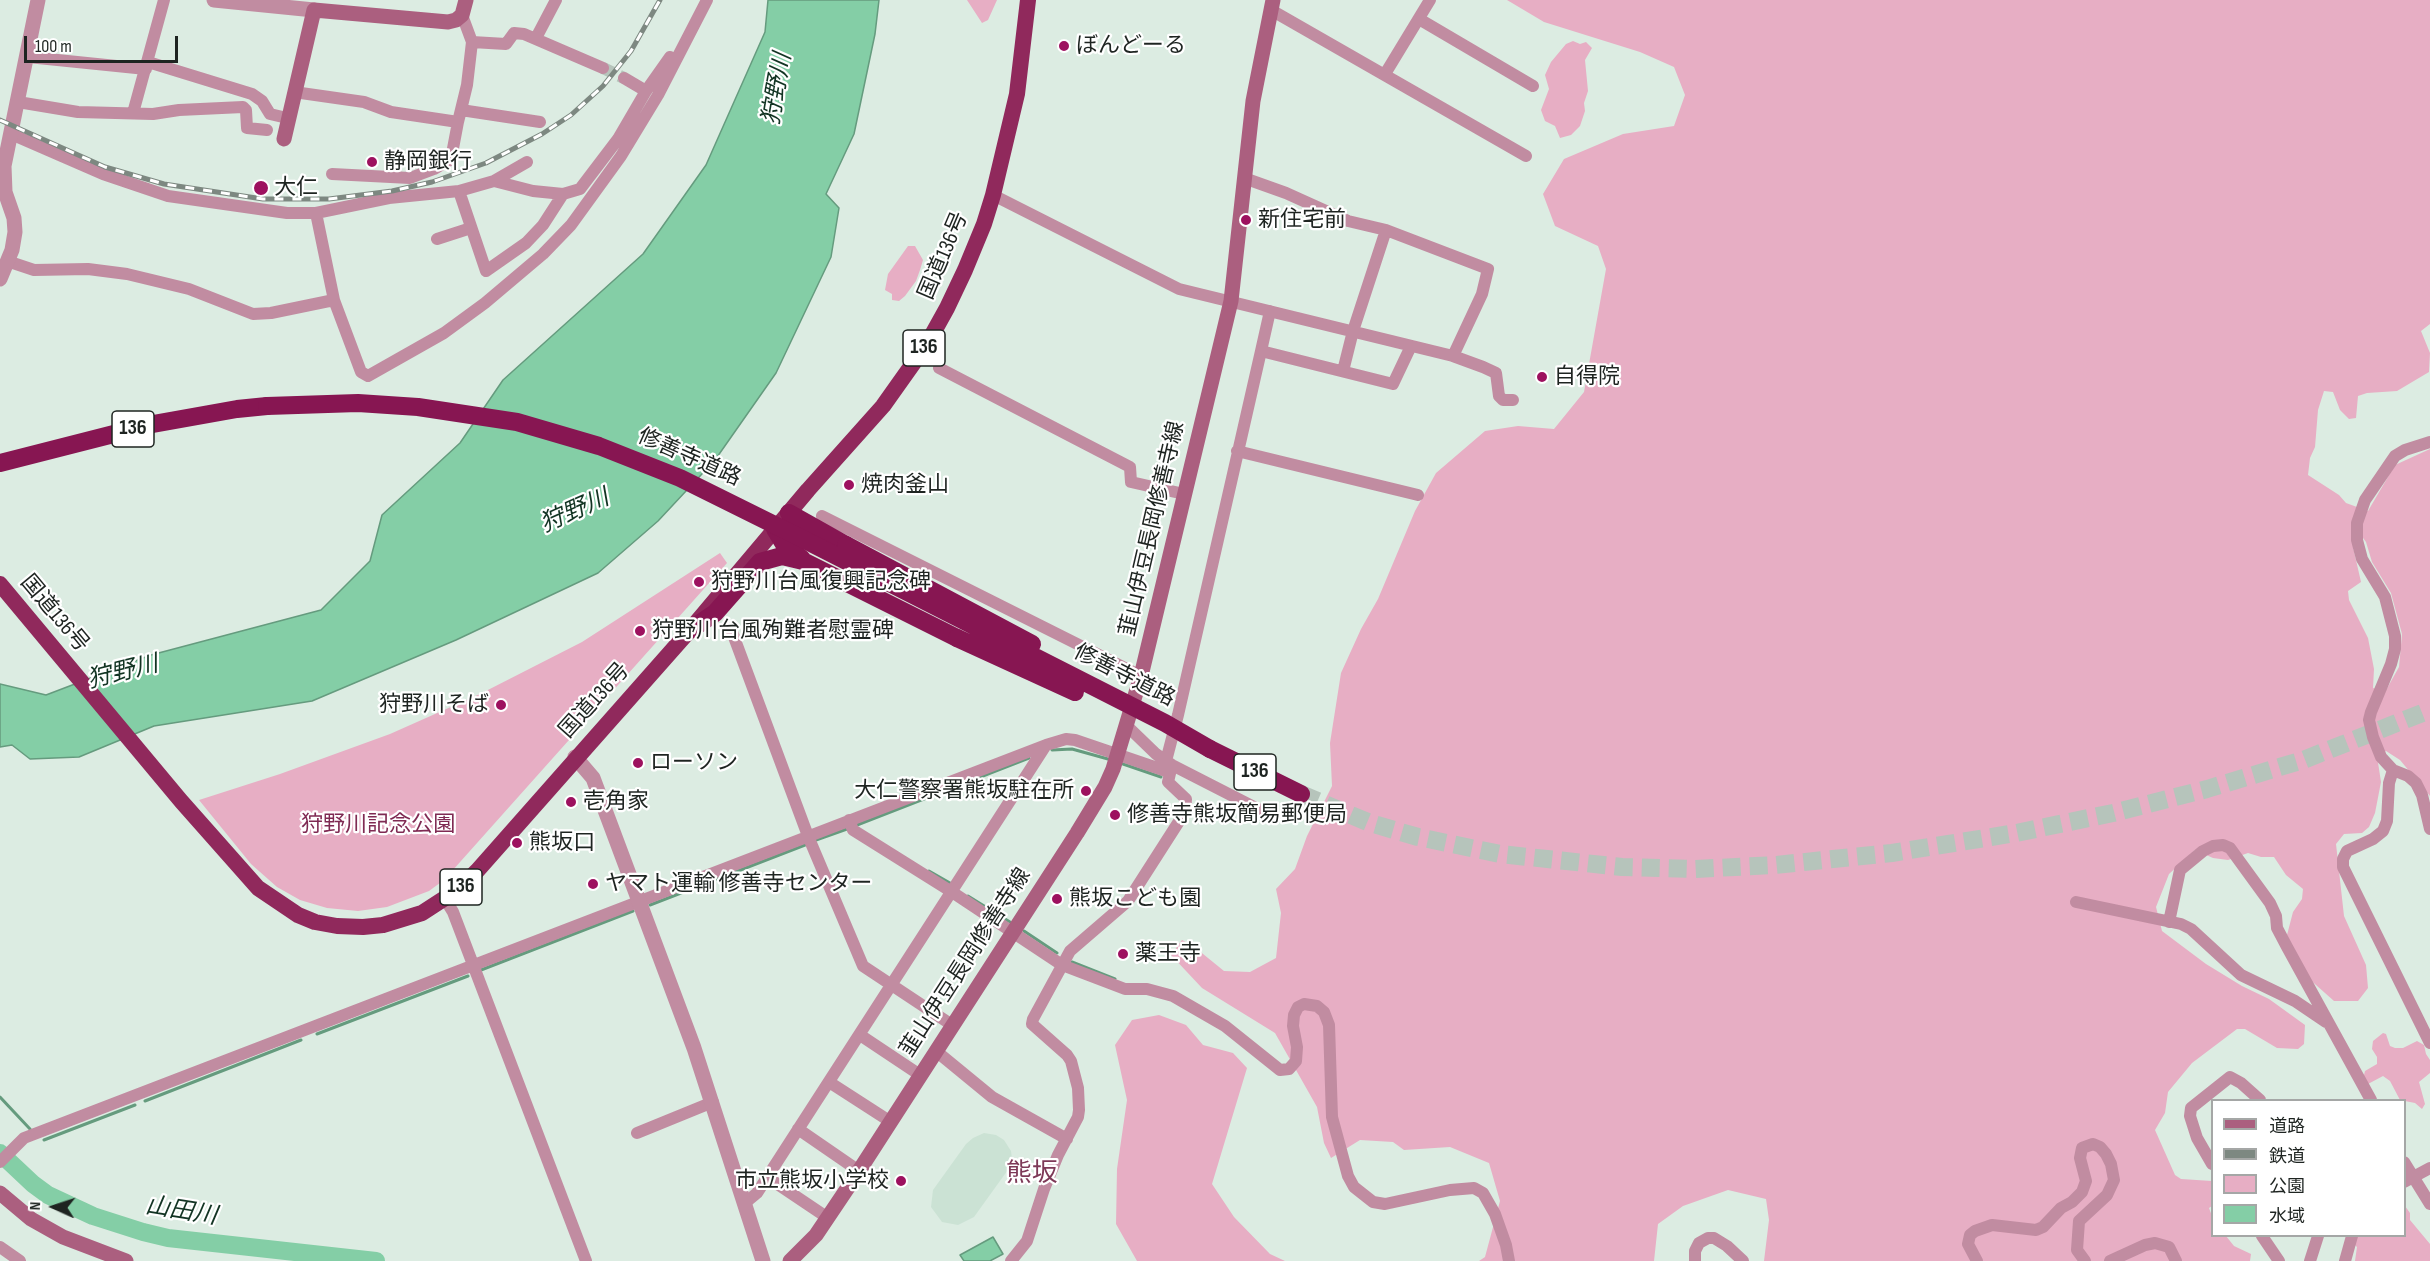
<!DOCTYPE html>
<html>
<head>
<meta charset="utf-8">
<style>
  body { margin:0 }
  #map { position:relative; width:2430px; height:1261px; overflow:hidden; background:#dcece2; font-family:"Sofia Sans Condensed","Noto Sans JP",sans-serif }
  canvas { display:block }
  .legend { position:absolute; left:2211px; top:1099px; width:195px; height:138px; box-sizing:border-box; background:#fff; border:2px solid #a5a7a6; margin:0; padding:8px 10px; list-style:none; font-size:18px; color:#1e2421 }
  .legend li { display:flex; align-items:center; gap:12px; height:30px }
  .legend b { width:30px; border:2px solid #a5a7a6 }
  .north { position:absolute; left:24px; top:1177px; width:60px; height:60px; -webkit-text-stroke:4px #fff; paint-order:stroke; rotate:273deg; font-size:16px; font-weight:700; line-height:24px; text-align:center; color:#1e2421 }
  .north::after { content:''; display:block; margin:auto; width:21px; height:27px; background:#1e2421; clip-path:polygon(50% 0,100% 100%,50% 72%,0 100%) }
  .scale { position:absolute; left:24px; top:36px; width:154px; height:27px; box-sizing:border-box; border:3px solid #1e2421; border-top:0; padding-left:8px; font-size:18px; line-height:21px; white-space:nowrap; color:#1e2421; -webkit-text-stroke:4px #fff; paint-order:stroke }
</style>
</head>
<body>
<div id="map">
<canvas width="2430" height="1261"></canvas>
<ul class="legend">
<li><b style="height:8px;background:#ab5f7f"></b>道路</li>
<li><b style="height:8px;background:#7d8881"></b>鉄道</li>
<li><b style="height:16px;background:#e7aec4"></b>公園</li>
<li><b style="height:16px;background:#84cea6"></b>水域</li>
</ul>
<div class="north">N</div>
<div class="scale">100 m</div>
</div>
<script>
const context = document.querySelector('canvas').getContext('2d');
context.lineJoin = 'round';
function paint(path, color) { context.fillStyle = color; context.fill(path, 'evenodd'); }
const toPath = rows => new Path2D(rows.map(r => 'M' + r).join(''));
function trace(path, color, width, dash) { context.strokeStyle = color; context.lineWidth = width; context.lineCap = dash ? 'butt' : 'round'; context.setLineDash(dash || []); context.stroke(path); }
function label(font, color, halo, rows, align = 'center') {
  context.font = font + ' "Sofia Sans Condensed","Noto Sans JP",sans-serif'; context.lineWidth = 4.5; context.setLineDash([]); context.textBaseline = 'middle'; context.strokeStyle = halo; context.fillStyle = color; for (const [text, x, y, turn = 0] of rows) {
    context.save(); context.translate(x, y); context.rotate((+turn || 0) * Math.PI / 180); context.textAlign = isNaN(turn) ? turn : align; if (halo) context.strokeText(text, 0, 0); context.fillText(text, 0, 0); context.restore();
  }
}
paint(toPath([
  [984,1133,996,1135,1004,1140,1011,1151,1012,1159,1010,1167,974,1217,958,1225,942,1222,931,1207,933,1190,966,1144,973,1138]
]), '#cbe2d4');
paint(toPath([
  [967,0,997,0,988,20,982,23],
  [1507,0,2430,0,2430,324,2421,331,2430,353,2429,372,2397,391,2367,393,2358,396,2356,418,2349,419,2340,410,2333,392,2324,391,2318,410,2315,447,2310,458,2308,475,2339,495,2346,503,2368,511,2395,465,2430,449,2430,796,2400,760,2386,751,2377,756,2381,782,2375,813,2369,827,2362,833,2344,834,2336,844,2344,916,2366,965,2368,988,2358,1001,2334,1001,2307,977,2287,935,2293,912,2302,899,2303,889,2286,875,2274,857,2261,857,2248,853,2228,860,2213,858,2195,850,2169,874,2156,907,2162,931,2206,964,2242,986,2269,999,2305,1025,2304,1044,2298,1049,2277,1048,2245,1029,2237,1029,2192,1063,2168,1092,2165,1113,2155,1130,2175,1175,2181,1179,2212,1181,2212,1206,2209,1208,2212,1216,2212,1236,2226,1236,2234,1246,2251,1254,2250,1261,1764,1261,1769,1220,1766,1199,1728,1190,1683,1206,1658,1224,1654,1261,1479,1261,1485,1257,1500,1201,1489,1163,1450,1147,1404,1150,1393,1142,1360,1140,1331,1158,1324,1143,1317,1107,1275,1033,1202,988,1171,955,1182,940,1192,945,1224,971,1250,972,1276,958,1281,913,1276,889,1295,869,1307,836,1332,786,1330,743,1341,673,1361,629,1378,599,1415,511,1436,473,1485,431,1518,426,1554,429,1584,392,1606,269,1598,246,1555,226,1543,194,1564,159,1623,134,1674,126,1685,95,1674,67,1640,52,1544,22],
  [2355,538,2363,538,2366,542,2372,562,2391,593,2402,634,2399,667,2385,692,2373,688,2374,669,2368,638,2349,600,2348,591,2361,582,2353,547],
  [1573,41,1580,44,1586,42,1592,48,1585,60,1588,91,1584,103,1585,111,1580,126,1571,135,1560,138,1555,126,1545,121,1541,110,1549,89,1545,75,1551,62,1566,44],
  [908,246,915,246,923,260,920,270,916,281,905,296,899,301,892,300,892,294,885,290,888,274],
  [720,553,727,563,444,880,429,891,387,907,358,911,327,908,300,900,277,887,251,864,199,800,280,774,390,734,480,694,582,642],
  [1159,1015,1186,1025,1203,1045,1233,1053,1247,1068,1212,1184,1234,1217,1270,1254,1285,1261,1137,1261,1116,1224,1117,1169,1127,1100,1115,1045,1132,1020],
  [2383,1033,2386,1034,2390,1046,2395,1048,2403,1048,2417,1041,2424,1045,2426,1054,2430,1060,2430,1073,2419,1082,2425,1104,2422,1109,2415,1103,2400,1100,2390,1081,2383,1076,2368,1084,2363,1079,2365,1071,2377,1064,2377,1057,2372,1049,2373,1041],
  [2405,1206,2410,1213,2410,1220,2430,1244,2430,1261,2355,1261,2357,1247,2346,1236,2404,1236]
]), '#e7aec4');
const water = toPath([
  [768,0,879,0,875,34,854,134,826,194,839,208,831,257,776,373,715,460,658,521,598,573,456,640,312,701,154,726,79,757,30,759,12,745,0,747,0,684,46,695,151,655,321,610,370,561,382,515,460,443,503,380,643,254,706,165,765,32,768,0],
  [993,1237,1003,1254,990,1261,964,1261,960,1255,993,1237]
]);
paint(water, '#84cea6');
trace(water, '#659b7e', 1.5);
trace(toPath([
  [1052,750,1072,749,1108,759],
  [1123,764,1161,777],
  [857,825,1029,758],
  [816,840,847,829],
  [929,871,950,883],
  [968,896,1010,922],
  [650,905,805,845],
  [1024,931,1057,953],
  [1072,962,1115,979],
  [481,970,633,911],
  [317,1034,468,976],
  [0,1097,30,1129],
  [145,1101,301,1040],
  [44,1140,135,1105]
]), '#659b7e', 3);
trace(toPath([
  [0,1153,33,1184,48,1195,93,1216,143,1232,168,1238,376,1261]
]), '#84cea6', 18);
trace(toPath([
  [603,68,624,78]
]), '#b6c4bb', 12, [12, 6]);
trace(toPath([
  [1301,794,1370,823,1418,837,1500,854,1622,867,1695,869,1775,865,1892,853,2016,833,2113,813,2207,789,2303,760,2430,710]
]), '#b6c4bb', 18, [18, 9]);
trace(toPath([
  [1271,10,1526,156],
  [462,15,472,42,506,44,514,33,524,34,603,68],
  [1419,19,1533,86],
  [536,38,556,0],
  [28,57,146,69],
  [148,62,252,94,262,101,270,114,287,118],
  [1385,74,1430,0],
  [624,78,646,91,670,57],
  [294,92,364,102,391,112,458,122,467,85,472,42],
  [18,102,78,112,153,114,179,110,243,107,246,110,247,128,267,130],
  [461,110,540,122],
  [133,113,164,0],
  [11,134,103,174,168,196,287,213,316,213,389,198,459,191,494,181,533,191,563,194],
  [332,174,410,178,434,169,451,159,458,122],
  [1244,178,1286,193,1348,221,1386,230,1488,269,1482,294,1453,356],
  [494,181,527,162],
  [459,191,486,271,526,243,543,225,563,194,580,189,618,139,646,91],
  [993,195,1179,289,1453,356,1483,367,1496,373,1499,396,1503,400,1513,400],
  [316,213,334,300,361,372,368,376,444,333,485,303,543,254,571,225,621,156,658,95,707,0],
  [437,239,471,228],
  [7,261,34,270,88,269,127,274,189,289,253,314,271,313,334,300],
  [1261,351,1270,311],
  [939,368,1130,467,1131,482,1184,494],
  [1343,371,1353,331,1386,230],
  [2430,442,2405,450,2395,456,2365,500,2357,523,2357,540,2362,559,2385,597,2395,636,2395,649,2391,664,2371,712,2369,720,2373,737,2381,757,2393,770,2408,776,2416,783,2422,795,2430,829],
  [1237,451,1418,495],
  [822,516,1141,676],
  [731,629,808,836,863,966,952,1025],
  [1126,725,1156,754,1172,765,1260,810],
  [1166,761,1178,715,1261,351,1393,384,1411,346],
  [2393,770,2389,783,2387,821,2383,831,2373,839,2347,851,2343,859,2343,867,2430,1043],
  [849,820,853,830,952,892,1062,965,1125,989,1147,989,1173,996,1225,1026,1280,1070,1289,1069,1296,1061,1297,1047,1293,1026,1294,1015,1298,1007,1304,1004,1317,1006,1324,1012,1329,1025,1332,1117,1348,1176,1354,1187,1373,1202,1385,1204,1450,1190,1474,1188,1483,1193,1495,1214,1506,1245,1509,1261],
  [445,899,453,912,586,1261],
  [2076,902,2181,924,2191,929,2241,975,2295,1001,2326,1022],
  [2169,922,2180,870,2203,851,2213,846,2223,845,2230,848,2270,903,2276,916,2277,928,2287,947,2371,1100],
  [860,1035,920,1075],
  [936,1051,992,1097,1067,1139],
  [829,1082,891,1122],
  [798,1129,859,1171],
  [637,1133,713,1102],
  [0,1162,24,1138,1046,745,1066,739,1075,740,1169,772],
  [2404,1162,2430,1204],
  [2212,1164,2197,1138,2190,1116,2191,1108,2230,1077,2241,1083,2260,1100],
  [767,1177,828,1218],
  [2404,1182,2430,1168],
  [745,1203,757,1193,1046,745],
  [2262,1236,2279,1261],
  [0,1247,20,1261],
  [1011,1261,1027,1241,1044,1189,1058,1155,1078,1117,1079,1110,1078,1088,1071,1061,1067,1055,1032,1024,1033,1019,1070,951,1128,901,1185,812,1186,799,1168,782,1172,765],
  [1695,1261,1695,1251,1699,1243,1708,1238,1714,1238,1727,1246,1743,1261],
  [1977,1261,1968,1244,1970,1235,1975,1231,1992,1225,2036,1230,2043,1227,2061,1208,2072,1202,2082,1192,2086,1181,2080,1158,2082,1148,2093,1144,2100,1147,2106,1154,2111,1164,2114,1180,2107,1195,2079,1221,2077,1250,2085,1261],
  [2110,1261,2145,1245,2155,1243,2169,1247,2176,1261],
  [2310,1261,2318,1236],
  [2345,1261,2352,1236]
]), '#c18ca1', 12);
trace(toPath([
  [214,0,314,10],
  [0,279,12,250,15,232,14,218,5,192,4,166,38,0],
  [575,757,593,778,694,1048,763,1261]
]), '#c18ca1', 15);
trace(toPath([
  [284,139,314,10,448,22,456,20,462,15,466,0],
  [0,1193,31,1219,63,1237,126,1261],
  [790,1261,816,1235,855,1177,1077,833,1105,787,1113,769,1141,676,1231,301,1253,101,1273,0]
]), '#ab5f7f', 15);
trace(toPath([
  [0,584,181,801,258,888,298,915,315,922,337,926,363,927,383,925,422,913,459,889,477,871,690,630,808,490,883,406,927,344,947,308,965,270,984,224,993,195,1017,94,1028,0]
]), '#90295c', 16);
trace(toPath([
  [0,463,153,424,237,409,267,406],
  [789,513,846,545],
  [775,529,784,544,802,559],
  [690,630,715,613,760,562,782,556,803,561,957,638],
  [1210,749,1301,794]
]), '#871652', 18);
const rail = toPath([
  [0,120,105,167,164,184,263,199,329,199,392,191,432,182,486,163,542,134,571,115,603,86,631,51,660,0]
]);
trace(rail, '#7d8881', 5);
trace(rail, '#fff', 3, [9]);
trace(toPath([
  [267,406,358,403,418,407,517,422,599,446,680,478,801,538,1165,723,1210,749],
  [846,545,1032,644],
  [957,638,1075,692]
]), '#871652', 18);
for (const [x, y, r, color] of [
  [1064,46,6,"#9d115f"],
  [372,162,6,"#9d115f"],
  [261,188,8,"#9d115f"],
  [1246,220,6,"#9d115f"],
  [1542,377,6,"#9d115f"],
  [849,485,6,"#9d115f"],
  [699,582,6,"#9d115f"],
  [640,631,6,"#9d115f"],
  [501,705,6,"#9d115f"],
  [638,763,6,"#9d115f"],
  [1086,791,6,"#9d115f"],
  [571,802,6,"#9d115f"],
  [1115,815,6,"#9d115f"],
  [517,843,6,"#9d115f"],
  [593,884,6,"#9d115f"],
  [1057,899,6,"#9d115f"],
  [1123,954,6,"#9d115f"],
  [901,1181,6,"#9d115f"]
]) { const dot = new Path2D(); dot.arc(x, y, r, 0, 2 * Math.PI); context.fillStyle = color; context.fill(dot); trace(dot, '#fff', 2); }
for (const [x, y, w] of [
  [924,348,42],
  [133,429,42],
  [1255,772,42],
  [461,887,42]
]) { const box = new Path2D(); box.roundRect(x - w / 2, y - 18, w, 36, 4.5); context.fillStyle = '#fff'; context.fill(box); trace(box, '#1e2421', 1.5); }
label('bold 21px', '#1e2421', null, [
  ["136",924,348],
  ["136",133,429],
  ["136",1255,772],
  ["136",461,887]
]);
label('22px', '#1e2421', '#fff', [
  ["ぼんどーる",1076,46],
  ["静岡銀行",384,162],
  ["大仁",274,188],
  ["新住宅前",1258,220],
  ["自得院",1554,377],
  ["焼肉釜山",861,485],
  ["狩野川台風復興記念碑",711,582],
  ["狩野川台風殉難者慰霊碑",652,631],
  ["狩野川そば",489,705,"right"],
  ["ローソン",650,763],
  ["大仁警察署熊坂駐在所",1074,791,"right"],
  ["壱角家",583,802],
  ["修善寺熊坂簡易郵便局",1127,815],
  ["熊坂口",529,843],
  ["ヤマト運輸 修善寺センター",605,884],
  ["熊坂こども園",1069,899],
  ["薬王寺",1135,954],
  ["市立熊坂小学校",889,1181,"right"]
], 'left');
label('22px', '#1e2421', '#fff', [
  ["国道136号",944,256,-67],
  ["修善寺道路",689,458,24],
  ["韮山伊豆長岡修善寺線",1153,529,-77],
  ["国道136号",54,614,50],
  ["修善寺道路",1124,676,27],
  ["国道136号",595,701,-48],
  ["韮山伊豆長岡修善寺線",966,963,-57]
]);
label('22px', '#7f2a53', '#fff', [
  ["狩野川記念公園",378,825]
]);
label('italic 24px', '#123423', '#fff', [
  ["狩野川",778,89,-80],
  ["狩野川",575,512,-24],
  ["狩野川",123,673,-14],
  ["山田川",181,1212,9]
]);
label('26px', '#7d3957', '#fff', [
  ["熊坂",1032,1174]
]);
</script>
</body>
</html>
